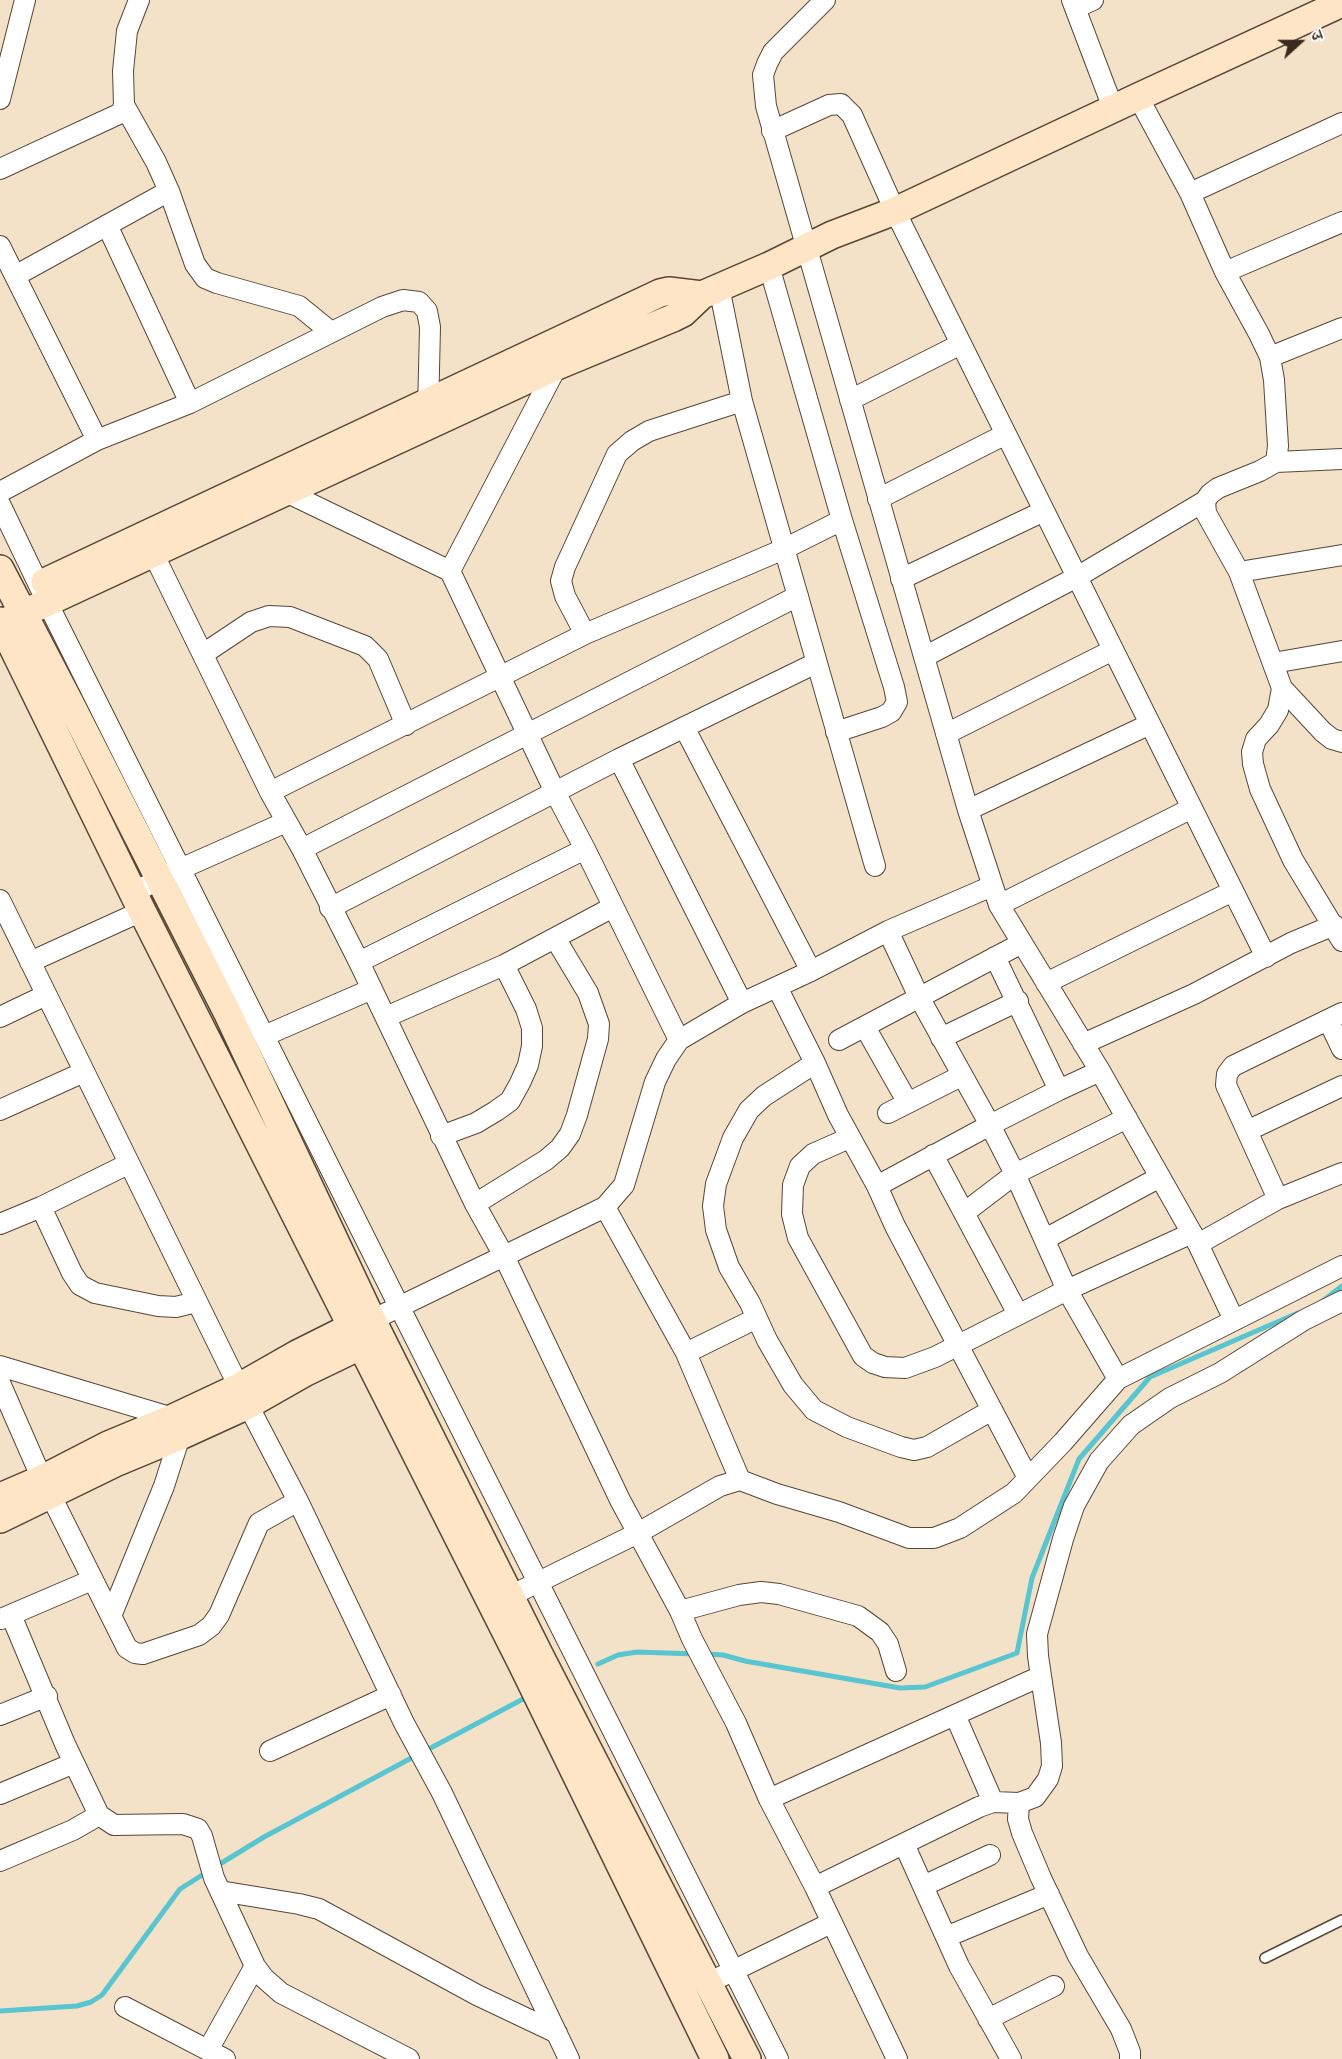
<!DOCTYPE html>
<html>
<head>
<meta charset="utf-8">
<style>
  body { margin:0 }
  #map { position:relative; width:1342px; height:2059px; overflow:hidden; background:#f3e2c7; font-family:Cardo,"Noto Serif Devanagari",serif }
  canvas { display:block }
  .north { position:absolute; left:1270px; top:12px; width:60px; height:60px; -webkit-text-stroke:4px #fff; paint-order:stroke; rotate:69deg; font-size:16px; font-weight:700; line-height:24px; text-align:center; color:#3b2a1e }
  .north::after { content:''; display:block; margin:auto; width:21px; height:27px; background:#3b2a1e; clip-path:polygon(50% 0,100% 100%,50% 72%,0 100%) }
</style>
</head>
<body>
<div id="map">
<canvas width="1342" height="2059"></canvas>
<div class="north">उ</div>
</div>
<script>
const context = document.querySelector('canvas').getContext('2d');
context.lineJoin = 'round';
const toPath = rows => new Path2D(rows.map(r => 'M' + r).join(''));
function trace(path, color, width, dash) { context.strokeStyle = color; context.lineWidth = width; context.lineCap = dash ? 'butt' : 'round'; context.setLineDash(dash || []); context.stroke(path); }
trace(toPath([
  [1320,1303,1342,1286],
  [705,1654,723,1655,745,1661,900,1688,925,1687,1017,1653,1032,1578,1079,1459,1150,1377,1298,1313],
  [598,1664,618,1655,637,1652,696,1654],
  [425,1751,523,1699],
  [215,1867,264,1837,417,1755],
  [0,2011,77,2006,91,2002,102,1995,180,1889,207,1872]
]), '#58c5d0', 5);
const lane = toPath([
  [1265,1958,1342,1920]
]);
const street = toPath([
  [825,0,773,52,767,64,763,75,766,106,968,810,999,905,1100,1071,1198,1244,1234,1320],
  [1072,0,1113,108],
  [1075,8,1093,0],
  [1138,97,1190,193,1225,272,1259,334,1270,357,1274,380,1278,446,1276,462,1260,471,1218,488,1210,494,1205,501,1206,513,1239,572,1282,688,1278,710,1269,725,1256,739,1252,752,1253,764,1260,789,1293,860,1342,941],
  [0,99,25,0],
  [124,105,156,162,169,191,195,264,205,278,217,283,299,306,331,332],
  [772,131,829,105,841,104,852,115,895,211,1266,957],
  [0,169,121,113,124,105,123,71,127,31,139,0],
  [1190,193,1342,123],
  [107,225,190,403],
  [0,246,97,440],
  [769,266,842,520,894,687,897,702,891,712,882,717,836,732],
  [1225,272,1342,222],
  [15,276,169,191],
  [719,287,742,401,875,866],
  [1270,357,1342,328],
  [850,400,961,344],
  [1276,462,1342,459],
  [280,484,286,492,450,571,555,792,585,849,679,1040],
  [0,492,97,440,190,403,382,307,403,300,419,302,427,311,430,327,428,412],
  [878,499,1006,434],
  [0,504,47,602,399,1306,778,2059],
  [153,553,270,792,302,849,359,962,475,1204,504,1256,620,1500,680,1611,692,1639,736,1723,769,1799,815,1887,897,2059],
  [450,571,557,366],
  [1239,572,1342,555],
  [901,579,1044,511],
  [585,634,565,596,561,581,565,567,617,454,632,441,649,431,742,401],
  [203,654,251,622,269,616,290,617,365,646,378,659,406,725],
  [924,657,1077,577,1205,501],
  [1273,663,1342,651],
  [1282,688,1323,732,1332,739,1342,742],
  [684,727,811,971],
  [946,734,1113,650],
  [619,759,742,1003],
  [270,792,585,634,784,549,842,520],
  [968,810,1150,724],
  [302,849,798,596],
  [134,893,160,878,286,822],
  [0,900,239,1387],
  [999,905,1192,808],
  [330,908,619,759,816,663],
  [888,931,919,997,990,1125,1015,1174,1067,1290,1118,1379],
  [995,957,1059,1090],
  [30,962,142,911],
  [359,962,585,849],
  [1046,983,1233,891],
  [777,987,815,1063,838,1115,877,1186,895,1226,1028,1478],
  [0,1017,46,995],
  [386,1017,504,965,613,907],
  [1328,1020,1342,1049],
  [865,1027,908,1103],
  [264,1036,372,989],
  [941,1038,1018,1001],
  [839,1040,1022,943],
  [1083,1044,1194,994,1291,943,1334,925],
  [815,1063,764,1096,749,1110,733,1138,716,1184,713,1206,716,1230,729,1267,750,1303,767,1340,793,1385,814,1410,847,1427,901,1447,914,1450,927,1447,992,1410],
  [0,1110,84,1072],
  [888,1113,961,1076],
  [1247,1131,1342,1086],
  [441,1136,476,1123,496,1111,510,1101,520,1083,528,1065,532,1046,532,1028,526,1009,504,965],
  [849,1138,813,1154,800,1166,793,1185,792,1214,798,1238,863,1356,873,1363,885,1367,905,1368,935,1357,1067,1290,1192,1233],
  [933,1155,1018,1314],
  [877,1186,990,1125,1059,1090,1100,1071],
  [1278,1199,1226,1085,1227,1074,1233,1066,1342,1013],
  [475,1204,546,1160,560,1148,570,1134,577,1115,598,1039,599,1024,588,993,555,938],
  [41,1207,72,1273,80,1285,95,1293,158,1306,176,1307,196,1302],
  [605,1207,686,1353,740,1480],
  [964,1213,1015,1174,1127,1118],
  [0,1224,41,1207,128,1164],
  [1045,1239,1160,1177],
  [1198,1244,1278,1199,1342,1173],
  [372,1320,605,1207,624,1185,655,1082,666,1059,679,1040,742,1003,811,971,888,931,992,886],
  [686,1353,757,1318],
  [0,1366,173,1418],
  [0,1383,42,1479],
  [248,1405,298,1501,404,1723,442,1793,569,2059],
  [51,1496,111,1616,164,1486,180,1436],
  [500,1601,638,1533,720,1486,740,1480,777,1494,839,1512,909,1538,934,1538,960,1528,1014,1493,1063,1442,1118,1379,1342,1266],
  [680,1611,739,1595,761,1592,779,1594,858,1616,880,1632,888,1644,896,1671],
  [11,1615,65,1744,99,1815,114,1825,183,1824,198,1829,202,1836,214,1878,255,1966,264,1978,281,1993,409,2059],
  [111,1616,127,1648,135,1653,143,1654,199,1635,211,1626,219,1615,259,1523,298,1501],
  [1,1619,92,1580],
  [0,1715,47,1696],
  [955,1715,993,1802],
  [270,1751,391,1695],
  [0,1794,74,1763],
  [769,1799,1041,1676],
  [904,1844,959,1966,1011,2059],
  [0,1861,73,1830,99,1815],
  [923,1886,990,1855],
  [815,1887,979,1807,993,1802,1019,1803],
  [220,1891,299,1904,319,1909,477,1995,557,2033],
  [946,1937,1049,1894],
  [708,1983,831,1923],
  [125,2007,225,2059],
  [988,2019,1054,1986],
  [208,2050,255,1966],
  [1130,2059,1130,2052,1121,2029,1078,1956,1041,1878,1022,1833,1018,1819,1019,1803,1035,1797,1048,1779,1052,1766,1051,1743,1038,1656,1037,1634,1063,1539,1074,1506,1099,1461,1131,1425,1170,1398,1220,1373,1304,1320,1342,1301]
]);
const secondary = toPath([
  [0,569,71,705,228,1014,372,1320,540,1656,747,2059],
  [45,582,660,293,669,291,702,295],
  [0,621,142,911,521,1662,715,2059],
  [7,621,557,366,673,318,683,313,702,295,769,266,832,235,895,211,1138,97,1342,3],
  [0,1497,42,1479,108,1445,173,1418,239,1387,297,1354,353,1326,369,1320],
  [0,1519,115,1463,180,1436,248,1405,306,1372,362,1345,378,1341]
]);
trace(lane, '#574637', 12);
trace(street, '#574637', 22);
trace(secondary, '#574637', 30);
trace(lane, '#fff', 9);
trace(street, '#fff', 20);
trace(secondary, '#fde5c5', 27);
</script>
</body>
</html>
